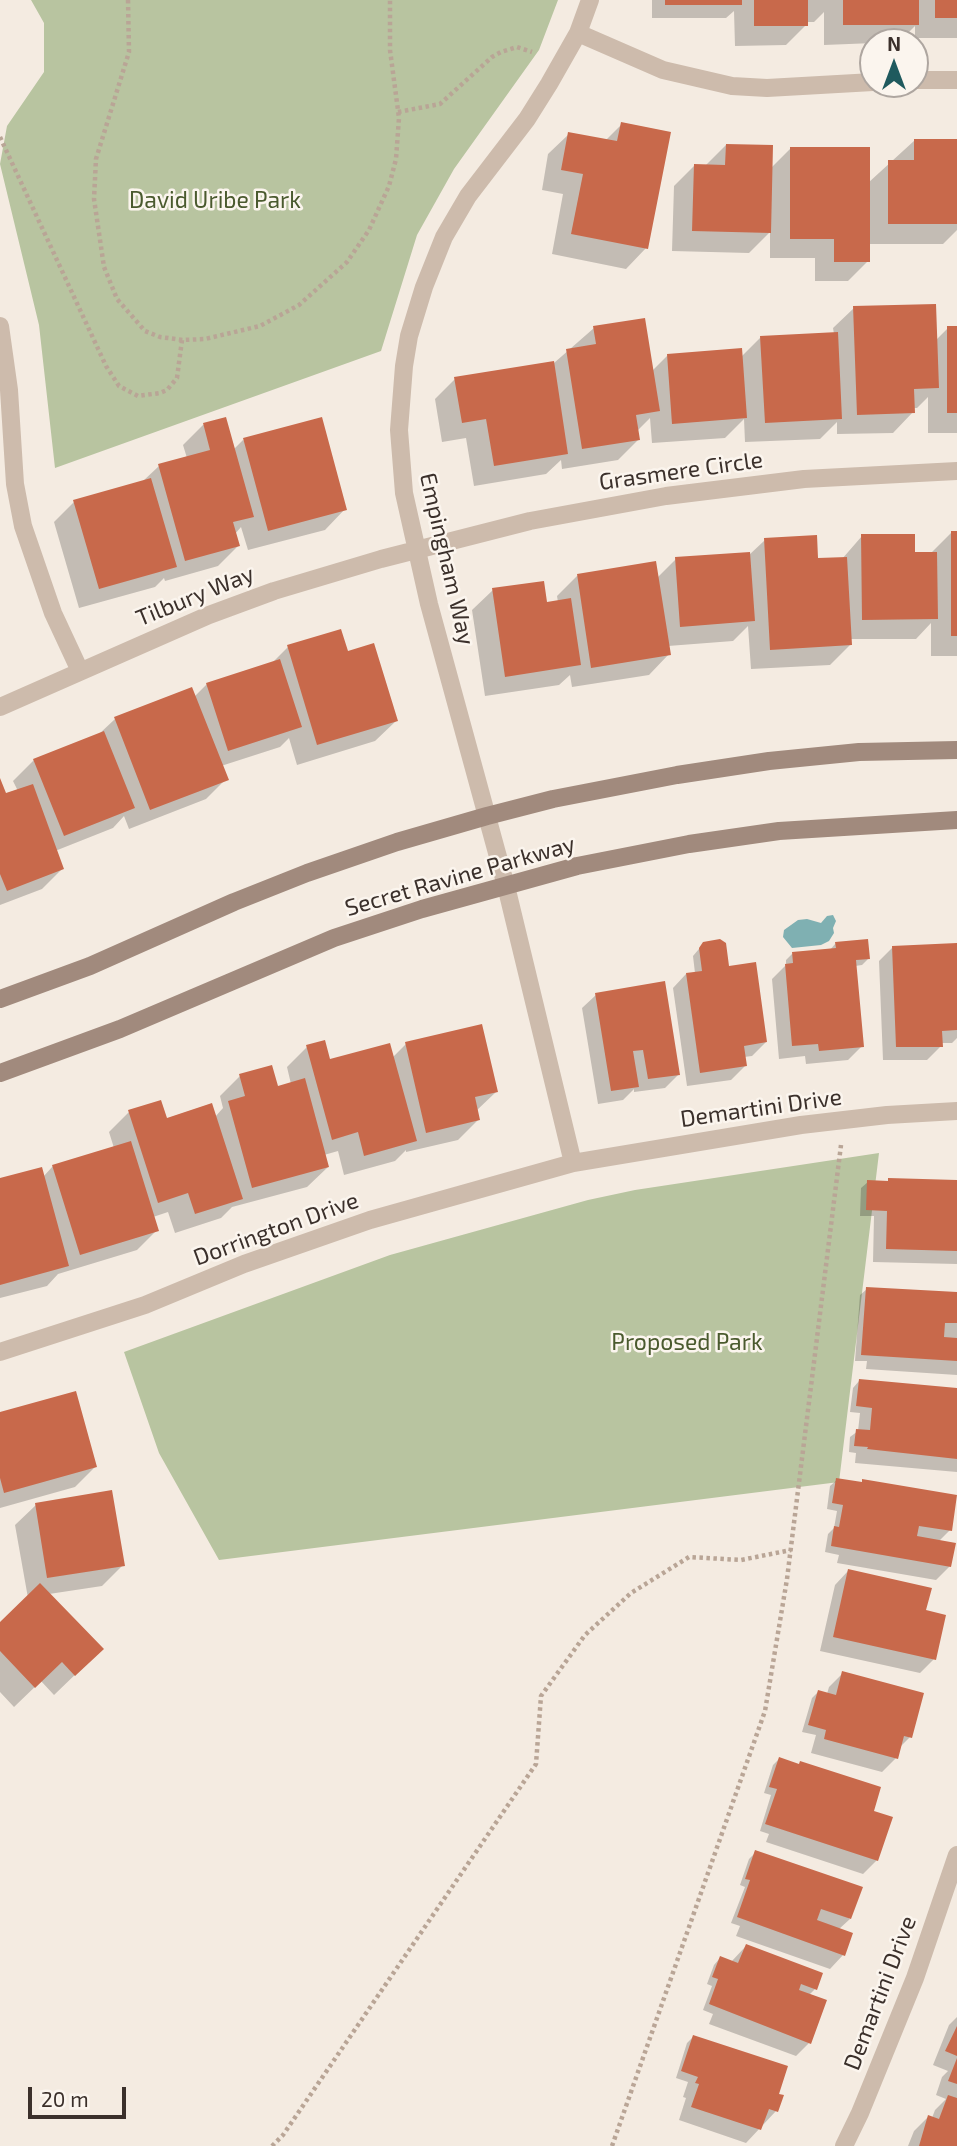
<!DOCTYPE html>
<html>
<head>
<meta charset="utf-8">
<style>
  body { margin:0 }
  #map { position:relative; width:957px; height:2146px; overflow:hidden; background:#f4ebe1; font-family:"Exo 2",sans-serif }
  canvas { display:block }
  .north { position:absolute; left:859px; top:28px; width:70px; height:70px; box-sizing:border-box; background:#fbf5ee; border:2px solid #aea6a0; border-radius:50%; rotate:0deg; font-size:19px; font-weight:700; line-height:28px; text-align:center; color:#3b302b }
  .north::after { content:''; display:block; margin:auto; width:24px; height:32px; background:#1f5a5e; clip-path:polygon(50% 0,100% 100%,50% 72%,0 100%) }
  .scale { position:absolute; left:28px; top:2087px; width:98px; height:32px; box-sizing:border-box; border:4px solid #3b302b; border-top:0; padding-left:9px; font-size:21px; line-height:24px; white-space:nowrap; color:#3b302b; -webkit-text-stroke:5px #fbf5ee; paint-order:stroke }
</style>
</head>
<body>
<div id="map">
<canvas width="957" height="2146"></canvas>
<div class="north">N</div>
<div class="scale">20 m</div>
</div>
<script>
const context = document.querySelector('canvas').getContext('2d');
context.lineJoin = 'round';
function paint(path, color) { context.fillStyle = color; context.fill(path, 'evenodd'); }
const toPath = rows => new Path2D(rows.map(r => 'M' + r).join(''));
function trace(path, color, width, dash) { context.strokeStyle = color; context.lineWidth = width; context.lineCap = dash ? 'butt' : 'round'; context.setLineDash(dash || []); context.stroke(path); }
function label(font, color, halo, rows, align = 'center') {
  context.font = font + ' "Exo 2",sans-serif'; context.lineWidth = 5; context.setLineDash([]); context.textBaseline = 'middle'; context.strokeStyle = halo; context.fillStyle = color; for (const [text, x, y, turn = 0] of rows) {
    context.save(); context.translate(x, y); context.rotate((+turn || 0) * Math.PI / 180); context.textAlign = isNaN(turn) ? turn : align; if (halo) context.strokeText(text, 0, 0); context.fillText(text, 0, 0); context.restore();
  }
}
paint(toPath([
  [31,0,558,0,539,50,454,169,417,235,381,351,55,468,39,325,0,164,7,126,44,72,44,23],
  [879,1153,839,1482,219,1560,159,1453,124,1352,390,1255,588,1200,635,1190]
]), '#b8c4a0');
paint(toPath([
  [833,915,836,921,833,928,834,933,829,941,821,945,792,948,783,937,784,930,798,920,807,919,821,923,827,916]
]), '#7fb0b2');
paint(toPath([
  [652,0,957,0,957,38,915,38,915,26,899,42,824,45,824,12,814,22,806,22,806,25,786,45,735,46,734,11,726,18,652,18],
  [622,124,646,248,626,269,552,254,563,194,542,190,548,154,569,134,606,140],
  [915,140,957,140,957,230,943,244,868,244,868,261,848,281,815,281,815,258,770,258,770,232,749,253,672,251,674,186,694,166,705,166,726,145,771,168,790,149,868,183],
  [854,308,935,341,948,328,957,328,957,433,928,433,928,397,917,408,913,408,913,412,893,433,837,434,837,422,820,439,745,442,744,419,725,438,652,443,650,418,637,431,638,440,618,460,562,469,561,460,546,474,474,486,466,438,442,442,435,399,455,379,554,363,594,328,651,372,668,355,741,357,761,337,834,334,833,328],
  [225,419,234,449,243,440,345,509,325,530,248,550,241,527,235,534,238,546,218,566,165,581,164,578,155,587,79,608,54,522,74,502,142,482,159,466,187,458,183,445,203,425],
  [951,533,957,533,957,656,931,656,931,623,916,639,850,639,850,645,830,665,751,669,748,626,733,641,668,646,669,654,649,675,572,687,570,675,559,685,485,696,472,610,493,590,546,604,558,602,557,596,577,576,657,578,676,559,748,556,765,540,816,560,842,559,862,536,913,554,930,554],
  [288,647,347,653,396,721,375,741,297,765,289,738,280,747,221,766,226,779,206,799,129,829,124,816,113,828,55,851,62,869,42,889,0,905,0,782,5,795,18,791,13,781,34,760,98,735,115,719,191,689,194,697,207,684,272,663],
  [704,943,728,966,766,1042,752,1056,744,1057,745,1066,731,1080,687,1086,673,988,686,974,695,973,693,956],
  [836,943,868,959,862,965,855,966,862,1046,848,1060,806,1064,805,1056,779,1059,772,979,786,965,786,960,792,954,829,951],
  [957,945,957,1038,952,1043,941,1043,941,1046,927,1060,883,1060,879,961,893,947],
  [596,995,679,1074,665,1088,634,1092,634,1089,623,1100,598,1104,582,1008],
  [406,1044,496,1092,476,1111,478,1120,458,1140,406,1152,406,1150,395,1161,344,1175,338,1151,324,1155,328,1167,307,1187,232,1207,221,1218,175,1233,168,1212,153,1217,157,1230,137,1250,58,1274,47,1286,0,1298,0,1180,43,1177,53,1166,114,1148,109,1132,129,1112,166,1120,215,1117,223,1108,220,1096,240,1076,276,1088,291,1084,287,1067,307,1047,329,1061,392,1058],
  [889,1180,957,1181,957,1264,873,1262,874,1216,860,1216,861,1188,868,1182,886,1182],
  [867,1289,957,1293,957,1375,866,1369,867,1361,855,1361,860,1295],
  [859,1381,957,1390,957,1472,855,1463,856,1453,849,1452,850,1437,858,1431,860,1413,850,1412,853,1388],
  [0,1414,95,1467,75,1487,0,1508],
  [837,1480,861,1484,950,1530,938,1542,950,1566,936,1580,837,1563,839,1555,825,1552,828,1534,834,1528,837,1511,827,1509,830,1486],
  [36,1505,123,1565,102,1586,49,1594,81,1669,54,1695,41,1681,14,1707,0,1692,0,1624,28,1598,15,1525],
  [848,1571,924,1612,934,1659,920,1673,820,1651,835,1585],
  [843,1673,910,1737,899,1748,896,1758,882,1772,811,1753,816,1735,802,1732,812,1698,818,1692,827,1694,829,1687],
  [779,1759,872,1812,877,1860,863,1874,766,1842,769,1834,760,1831,771,1795,764,1793,773,1765],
  [756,1852,850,1919,839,1929,843,1955,830,1969,736,1936,740,1926,731,1923,745,1887,740,1885,749,1859],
  [746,1946,815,1989,809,1995,809,2043,796,2056,709,2024,713,2014,703,2010,712,1986,707,1984,714,1965,720,1958,731,1962],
  [957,2017,957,2146,908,2146,914,2131,928,2117,932,2118,935,2110,946,2099,936,2095,942,2077,948,2071,933,2065,949,2025],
  [693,2037,777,2095,776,2111,746,2143,679,2120,686,2098,683,2097,688,2082,676,2078,687,2043]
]), '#0003');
paint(toPath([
  [665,0,742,0,742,5,665,5],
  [754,0,808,0,808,26,754,26],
  [843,0,919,0,919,25,843,25],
  [935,0,957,0,957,18,935,18],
  [621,122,671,132,648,249,571,234,583,174,561,170,568,132,617,141],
  [914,139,957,139,957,224,888,224,888,160,914,160],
  [726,144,773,145,771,233,692,231,694,164,725,165],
  [790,147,870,147,870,262,834,262,834,239,790,239],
  [936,304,939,388,914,389,915,413,857,415,853,306],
  [645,318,660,411,636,415,640,440,582,449,566,349,596,344,593,326],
  [947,326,957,326,957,413,947,413],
  [838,332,842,419,765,423,760,336],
  [742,348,747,418,672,424,667,354],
  [554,361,568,454,494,466,486,419,462,423,454,377],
  [226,417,254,517,233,522,240,546,185,561,158,464,210,450,203,423],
  [322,417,347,510,268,531,243,438],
  [151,478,177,567,99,589,73,500],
  [951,531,957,531,957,636,951,636],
  [861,534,915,534,915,552,937,552,938,619,862,620],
  [817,535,818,558,847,557,852,645,770,650,764,538],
  [750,552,755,621,680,627,675,557],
  [656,561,671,655,591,668,577,574],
  [544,581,547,602,571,598,581,665,505,677,492,588],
  [341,629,348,651,374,643,398,721,317,745,287,645],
  [280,659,302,727,228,751,206,683],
  [192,687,229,780,150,810,114,717],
  [104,731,135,808,64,836,33,759],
  [0,778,6,793,33,784,64,869,7,891,0,874],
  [720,939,726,943,729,966,756,962,767,1042,744,1046,747,1066,700,1073,686,973,702,971,699,948,703,942],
  [868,939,870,959,856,960,864,1047,819,1051,818,1044,792,1046,785,964,793,963,792,952,836,948,835,942],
  [957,943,957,1030,942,1031,943,1047,896,1047,892,946],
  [665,981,680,1075,648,1079,643,1050,633,1051,639,1087,611,1091,595,993],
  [482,1024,498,1092,475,1097,480,1120,426,1133,405,1042],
  [325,1040,330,1059,390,1043,417,1141,364,1156,358,1132,332,1140,306,1045],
  [272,1065,278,1086,305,1078,329,1167,252,1188,228,1101,245,1096,239,1074],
  [161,1100,167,1118,212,1103,243,1199,195,1214,188,1193,158,1203,128,1110],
  [131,1141,159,1231,80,1255,52,1165],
  [42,1167,69,1266,0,1285,0,1178],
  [888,1178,957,1180,957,1251,886,1249,887,1211,866,1210,867,1180,888,1181],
  [866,1287,957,1292,957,1323,945,1323,944,1337,957,1338,957,1361,861,1355],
  [859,1379,957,1388,957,1459,867,1449,868,1447,854,1446,856,1429,870,1430,872,1408,856,1406],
  [76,1391,97,1467,4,1493,0,1478,0,1412],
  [836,1478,862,1482,862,1479,957,1495,952,1531,919,1526,917,1536,956,1543,951,1567,831,1546,834,1526,839,1527,843,1505,832,1503],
  [112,1490,125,1566,47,1578,35,1503],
  [848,1569,932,1588,926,1610,946,1615,936,1660,833,1637],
  [40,1583,104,1649,75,1676,62,1662,35,1688,0,1651,0,1622],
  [842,1671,924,1693,912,1738,904,1736,898,1759,824,1739,826,1730,808,1725,818,1690,836,1695],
  [779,1757,799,1764,800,1761,881,1787,874,1811,893,1817,878,1861,765,1824,777,1789,769,1787],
  [755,1850,863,1887,851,1919,821,1909,817,1920,853,1933,845,1956,737,1917,750,1880,745,1879],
  [746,1944,823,1973,817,1990,801,1984,799,1990,827,2000,811,2044,709,2004,718,1979,712,1977,720,1956,738,1963],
  [957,2026,957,2056,945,2051],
  [693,2035,788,2066,779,2094,784,2095,778,2112,769,2109,761,2130,691,2107,699,2084,695,2083,698,2077,681,2071],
  [957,2058,957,2084,948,2081],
  [948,2095,957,2098,957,2146,919,2146,928,2115,939,2119]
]), '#c8694b');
trace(toPath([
  [128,0,129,52,96,159,94,199,104,267,117,299,145,331,160,337,183,340,205,339,260,326,299,305,347,262,369,230,389,186,396,159,399,118,390,50,390,0],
  [398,112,440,104,492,57,501,52,517,47,532,52],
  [0,137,106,366,119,386,138,396,160,393,167,390,177,378,182,340],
  [272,2146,283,2135,536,1764,541,1696,585,1635,631,1593,689,1557,741,1560,791,1550],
  [612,2146,765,1711,787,1579,841,1145]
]), '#b9a596', 4.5, [3.5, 3.5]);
trace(toPath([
  [578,33,663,70,732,86,767,88,873,82],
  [915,80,957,80],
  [0,326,9,390,15,484,23,526,53,613,80,671],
  [0,707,209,615,274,591,381,559,530,521,666,496,804,479,957,471],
  [573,1163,506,886,429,604,404,493,399,430,404,366,409,336,424,287,444,237,468,196,527,119,549,84,578,33,590,0],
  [0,1352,145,1305,244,1264,370,1220,573,1163,801,1125,887,1115,957,1111],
  [844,2146,860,2113,915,1978,957,1855]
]), '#cdbbac', 18);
trace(toPath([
  [0,999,90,966,234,902,307,873,397,842,487,816,553,799,677,775,769,761,859,752,957,750],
  [0,1073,120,1029,334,938,422,909,577,866,689,844,779,831,957,820]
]), '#a18a7d', 18);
label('23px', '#4a5a2e', '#fbf5ee', [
  ["David Uribe Park",215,200],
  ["Proposed Park",687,1342]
]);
label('23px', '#3b302b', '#fbf5ee', [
  ["Grasmere Circle",681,471,-8],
  ["Empingham Way",447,559,77],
  ["Tilbury Way",195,596,-22],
  ["Secret Ravine Parkway",460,876,-16],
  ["Demartini Drive",761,1108,-8],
  ["Dorrington Drive",276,1229,-20],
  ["Demartini Drive",880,1993,-69]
]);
</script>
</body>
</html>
